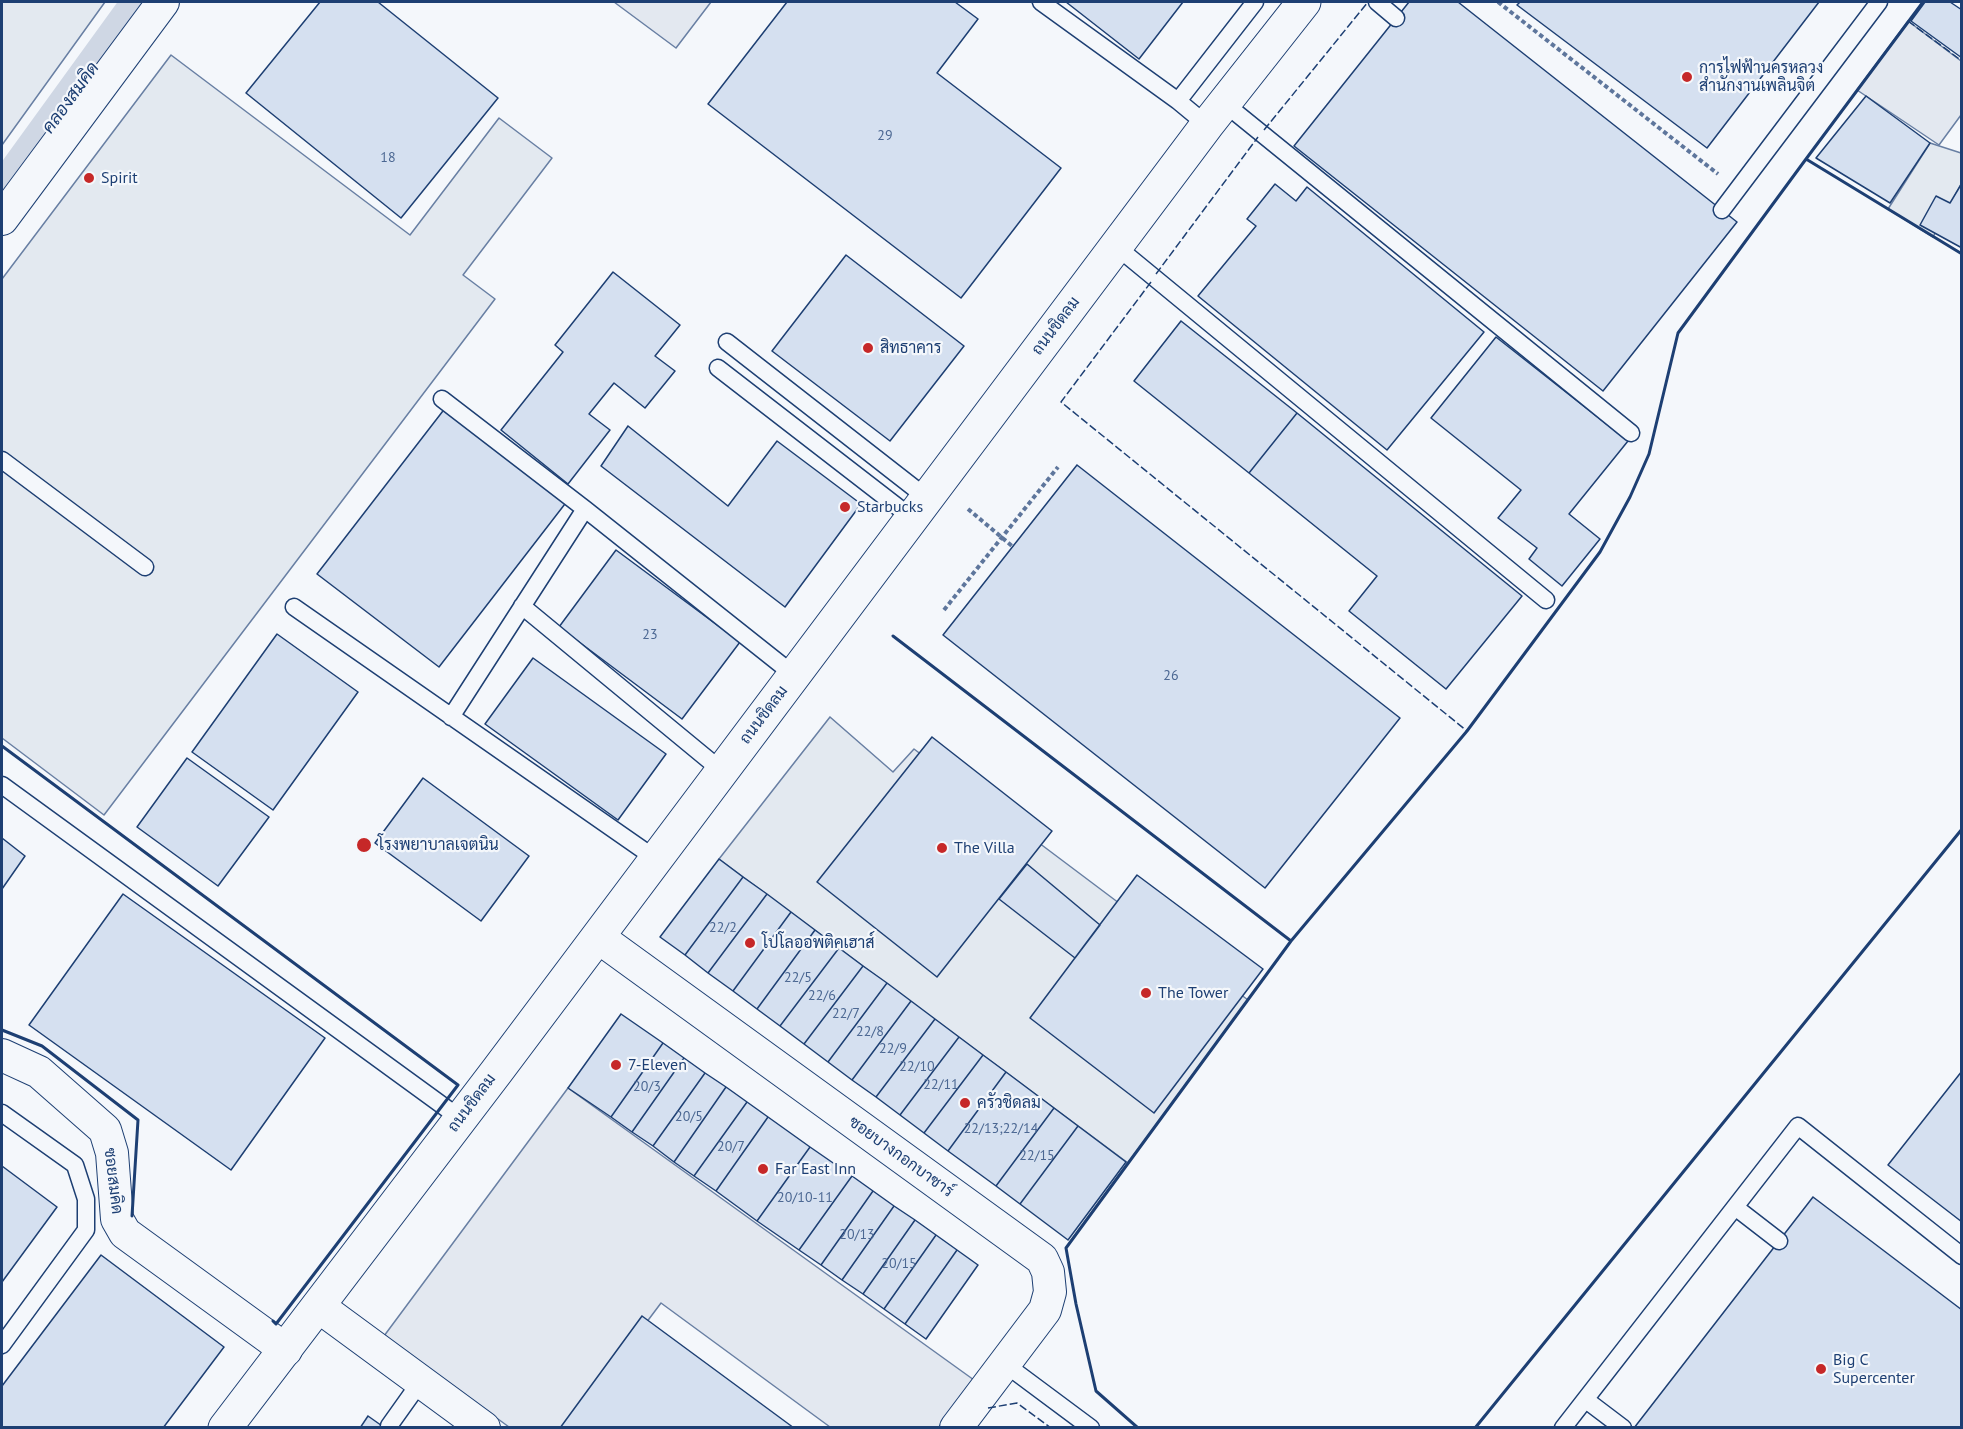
<!DOCTYPE html>
<html>
<head>
<meta charset="utf-8">
<style>
  body { margin:0 }
  #map { position:relative; width:1963px; height:1429px; overflow:hidden; background:#f4f7fb; font-family:"PT Sans",sans-serif }
  canvas { display:block }
  .frame { position:absolute; inset:0; border:3px solid #1d3f73; pointer-events:none }
</style>
</head>
<body>
<div id="map">
<canvas width="1963" height="1429"></canvas>
<div class="frame"></div>
</div>
<script>
const context = document.querySelector('canvas').getContext('2d');
context.lineJoin = 'round';
function paint(path, color) { context.fillStyle = color; context.fill(path, 'evenodd'); }
const toPath = rows => new Path2D(rows.map(r => 'M' + r).join(''));
function trace(path, color, width, dash) { context.strokeStyle = color; context.lineWidth = width; context.lineCap = dash ? 'butt' : 'round'; context.setLineDash(dash || []); context.stroke(path); }
function label(font, color, halo, rows, align = 'center') {
  context.font = font + ' "PT Sans",Sarabun,sans-serif'; context.lineWidth = 4.5; context.setLineDash([]); context.textBaseline = 'middle'; context.strokeStyle = halo; context.fillStyle = color; for (const [text, x, y, turn = 0] of rows) {
    context.save(); context.translate(x, y); context.rotate((+turn || 0) * Math.PI / 180); context.textAlign = isNaN(turn) ? turn : align; if (halo) context.strokeText(text, 0, 0); context.fillText(text, 0, 0); context.restore();
  }
}
const green = toPath([
  [2,2,105,2,2,145,2,2],
  [171,55,410,235,499,118,552,158,463,275,495,299,104,815,2,738,2,279,171,55],
  [1930,143,1961,153,1961,184,1933,237,1888,209,1930,143],
  [830,717,893,772,914,749,1248,1000,1128,1163,719,859,830,717]
]);
paint(green, '#e3e9f0');
trace(green, '#687fa3', 1.5);
const parking = toPath([
  [614,2,711,2,676,48,614,2],
  [1908,21,1961,61,1961,115,1939,145,1857,90,1908,21],
  [568,1088,974,1380,939,1427,830,1427,661,1303,568,1427,509,1427,384,1336,568,1088]
]);
paint(parking, '#e3e8f0');
trace(parking, '#687fa3', 1.5);
trace(toPath([
  [2,194,141,2]
]), '#cfd7e4', 38);
const building = toPath([
  [320,2,378,2,498,98,401,218,246,93,320,2],
  [787,2,955,2,978,19,937,73,1061,168,961,298,708,104,787,2],
  [1066,2,1183,2,1139,59,1066,2],
  [1409,2,1458,2,1737,222,1603,391,1294,146,1409,2],
  [1520,2,1819,2,1707,148,1517,5,1520,2],
  [1925,2,1950,2,1962,10,1962,58,1911,21,1925,2],
  [1866,96,1930,143,1890,203,1816,158,1866,96],
  [1962,183,1962,248,1920,225,1936,196,1950,203,1962,183],
  [1275,184,1296,201,1307,187,1484,332,1387,450,1198,296,1256,226,1247,219,1275,184],
  [846,255,964,346,890,441,772,351,846,255],
  [613,272,680,325,655,356,675,371,645,408,614,383,589,414,610,430,568,484,501,430,563,352,555,345,613,272],
  [1181,321,1297,413,1249,473,1134,381,1181,321],
  [1496,337,1628,441,1569,514,1600,539,1562,586,1529,559,1537,548,1498,518,1521,490,1431,418,1496,337],
  [446,407,568,500,439,667,317,574,446,407],
  [1297,413,1522,596,1446,689,1349,611,1377,576,1249,473,1297,413],
  [628,426,728,506,777,441,861,504,785,607,601,466,628,426],
  [1077,465,1400,718,1265,888,943,635,1077,465],
  [616,550,740,642,682,719,559,627,616,550],
  [277,634,358,692,273,810,192,752,277,634],
  [533,658,666,754,618,820,485,724,533,658],
  [932,737,1052,831,937,977,817,882,932,737],
  [187,758,269,817,218,886,137,827,187,758],
  [423,778,529,856,481,921,375,843,423,778],
  [2,838,25,856,2,889,2,838],
  [719,859,743,877,685,955,660,937,719,859],
  [1027,864,1100,925,1075,958,999,899,1027,864],
  [1137,875,1263,969,1154,1113,1030,1018,1137,875],
  [743,877,767,894,708,973,685,955,743,877],
  [123,894,325,1038,231,1170,29,1025,123,894],
  [767,894,791,912,733,991,708,973,767,894],
  [791,912,815,930,757,1009,733,991,791,912],
  [815,930,839,948,780,1026,757,1009,815,930],
  [839,948,863,966,804,1044,780,1026,839,948],
  [863,966,887,983,828,1062,804,1044,863,966],
  [887,983,911,1001,852,1080,828,1062,887,983],
  [911,1001,935,1019,876,1097,852,1080,911,1001],
  [621,1014,663,1043,611,1117,568,1088,621,1014],
  [935,1019,959,1037,900,1115,876,1097,935,1019],
  [959,1037,983,1055,924,1133,900,1115,959,1037],
  [663,1043,684,1058,632,1132,611,1117,663,1043],
  [983,1055,1006,1072,948,1151,924,1133,983,1055],
  [684,1058,705,1073,653,1146,632,1132,684,1058],
  [1962,1071,1962,1222,1888,1165,1962,1071],
  [1006,1072,1054,1108,996,1186,948,1151,1006,1072],
  [705,1073,726,1087,674,1162,653,1146,705,1073],
  [726,1087,747,1102,694,1176,674,1162,726,1087],
  [747,1102,768,1117,716,1191,694,1176,747,1102],
  [1054,1108,1078,1126,1020,1204,996,1186,1054,1108],
  [768,1117,810,1147,757,1221,716,1191,768,1117],
  [1078,1126,1126,1162,1068,1240,1020,1204,1078,1126],
  [810,1147,852,1176,799,1250,757,1221,810,1147],
  [2,1166,57,1207,2,1282,2,1166],
  [852,1176,873,1191,821,1265,799,1250,852,1176],
  [873,1191,894,1206,842,1280,821,1265,873,1191],
  [1813,1197,1962,1310,1962,1428,1634,1428,1813,1197],
  [894,1206,915,1220,863,1294,842,1280,894,1206],
  [915,1220,936,1235,884,1309,863,1294,915,1220],
  [936,1235,957,1250,905,1324,884,1309,936,1235],
  [957,1250,978,1265,926,1339,905,1324,957,1250],
  [101,1255,224,1347,163,1428,2,1428,2,1386,101,1255],
  [642,1316,794,1428,560,1428,642,1316],
  [368,1416,385,1428,360,1428,368,1416]
]);
paint(building, '#d5e0f0');
trace(building, '#1d3f73', 1.5);
const service = toPath([
  [1041,2,1178,101,1207,125],
  [1377,2,1396,18],
  [1178,101,1255,2],
  [1224,103,1631,433],
  [1722,210,1879,2],
  [1117,247,1546,600],
  [727,342,927,498],
  [718,368,912,518],
  [442,399,585,509,794,675],
  [2,460,145,567],
  [522,606,722,771],
  [294,607,656,859],
  [451,717,585,509],
  [2,785,461,1119],
  [2,1113,75,1165,86,1199,86,1230,2,1345],
  [1735,1207,1779,1241],
  [1005,1364,1091,1428],
  [1586,1400,1623,1428],
  [389,1426,421,1381],
  [1563,1428,1798,1126,1962,1256]
]);
const minor = toPath([
  [2,219,163,2],
  [598,937,1042,1259,1048,1272,1050,1292,1045,1310,956,1428],
  [2,1055,39,1072,105,1130,112,1153,117,1219,125,1233,286,1350],
  [318,1306,484,1428]
]);
const tertiary = toPath([
  [225,1428,497,1071,1207,125,1304,2]
]);
trace(service, '#1d3f73', 19);
trace(minor, '#1d3f73', 34);
trace(tertiary, '#1d3f73', 35);
trace(toPath([
  [1498,2,1718,174],
  [968,509,1012,546],
  [944,610,1058,467]
]), '#5e769c', 4, [4.5, 3]);
trace(service, '#f4f7fb', 16);
trace(minor, '#f4f7fb', 32);
trace(tertiary, '#f4f7fb', 33);
trace(toPath([
  [1908,21,1962,61],
  [1264,130,1368,2],
  [1156,274,1258,137],
  [1151,282,1061,402,1467,731],
  [988,1408,1017,1403,1051,1428]
]), '#1d3f73', 1.5, [8, 3]);
trace(toPath([
  [1806,159,1923,2],
  [893,636,1291,941],
  [2,746,458,1085,276,1324,273,1321],
  [2,1030,42,1046,138,1120,132,1216],
  [1138,1428,1096,1391,1076,1304,1066,1248,1291,941,1467,731,1600,552,1630,497,1649,454,1678,333,1806,159,1962,254],
  [1475,1428,1962,829]
]), '#1d3f73', 3);
for (const [x, y, r, color] of [
  [1687,77,6,"#c62828"],
  [89,178,6,"#c62828"],
  [868,348,6,"#c62828"],
  [845,507,6,"#c62828"],
  [364,845,8,"#c62828"],
  [942,848,6,"#c62828"],
  [750,943,6,"#c62828"],
  [1146,993,6,"#c62828"],
  [616,1065,6,"#c62828"],
  [965,1103,6,"#c62828"],
  [763,1169,6,"#c62828"],
  [1821,1369,6,"#c62828"]
]) { const dot = new Path2D(); dot.arc(x, y, r, 0, 2 * Math.PI); context.fillStyle = color; context.fill(dot); trace(dot, '#f4f7fb', 2); }
label('14px', '#4b6792', null, [
  ["29",885,136],
  ["18",388,158],
  ["23",650,635],
  ["26",1171,676],
  ["22/2",723,928],
  ["22/5",798,978],
  ["22/6",822,996],
  ["22/7",846,1014],
  ["22/8",870,1032],
  ["22/9",893,1049],
  ["22/10",917,1067],
  ["22/11",941,1085],
  ["20/3",647,1087],
  ["20/5",689,1117],
  ["22/13;22/14",1001,1129],
  ["20/7",731,1147],
  ["22/15",1037,1156],
  ["20/10-11",805,1198],
  ["20/13",857,1235],
  ["20/15",899,1264]
]);
label('16px', '#1d3f73', '#f4f7fb', [
  ["การไฟฟ้านครหลวง",1699,68],
  ["สำนักงานเพลินจิต",1699,86],
  ["Spirit",101,178],
  ["สิทธาคาร",880,348],
  ["Starbucks",857,507],
  ["โรงพยาบาลเจตนิน",378,845],
  ["The Villa",954,848],
  ["โปโลออพติคเฮาส์",762,943],
  ["The Tower",1158,993],
  ["7-Eleven",628,1065],
  ["ครัวชิดลม",977,1103],
  ["Far East Inn",775,1169],
  ["Big C",1833,1360],
  ["Supercenter",1833,1378]
], 'left');
label('16px', '#1d3f73', '#f4f7fb', [
  ["ถนนชิดลม",1056,326,-53],
  ["ถนนชิดลม",764,715,-53],
  ["ถนนชิดลม",472,1103,-53],
  ["ซอยบางกอกบาซาร์",901,1157,36],
  ["ซอยสมคิด",113,1181,83]
]);
label('italic 18px', '#1d3f73', '#f4f7fb', [
  ["คลองสมคิด",71,98,-54]
]);
</script>
</body>
</html>
